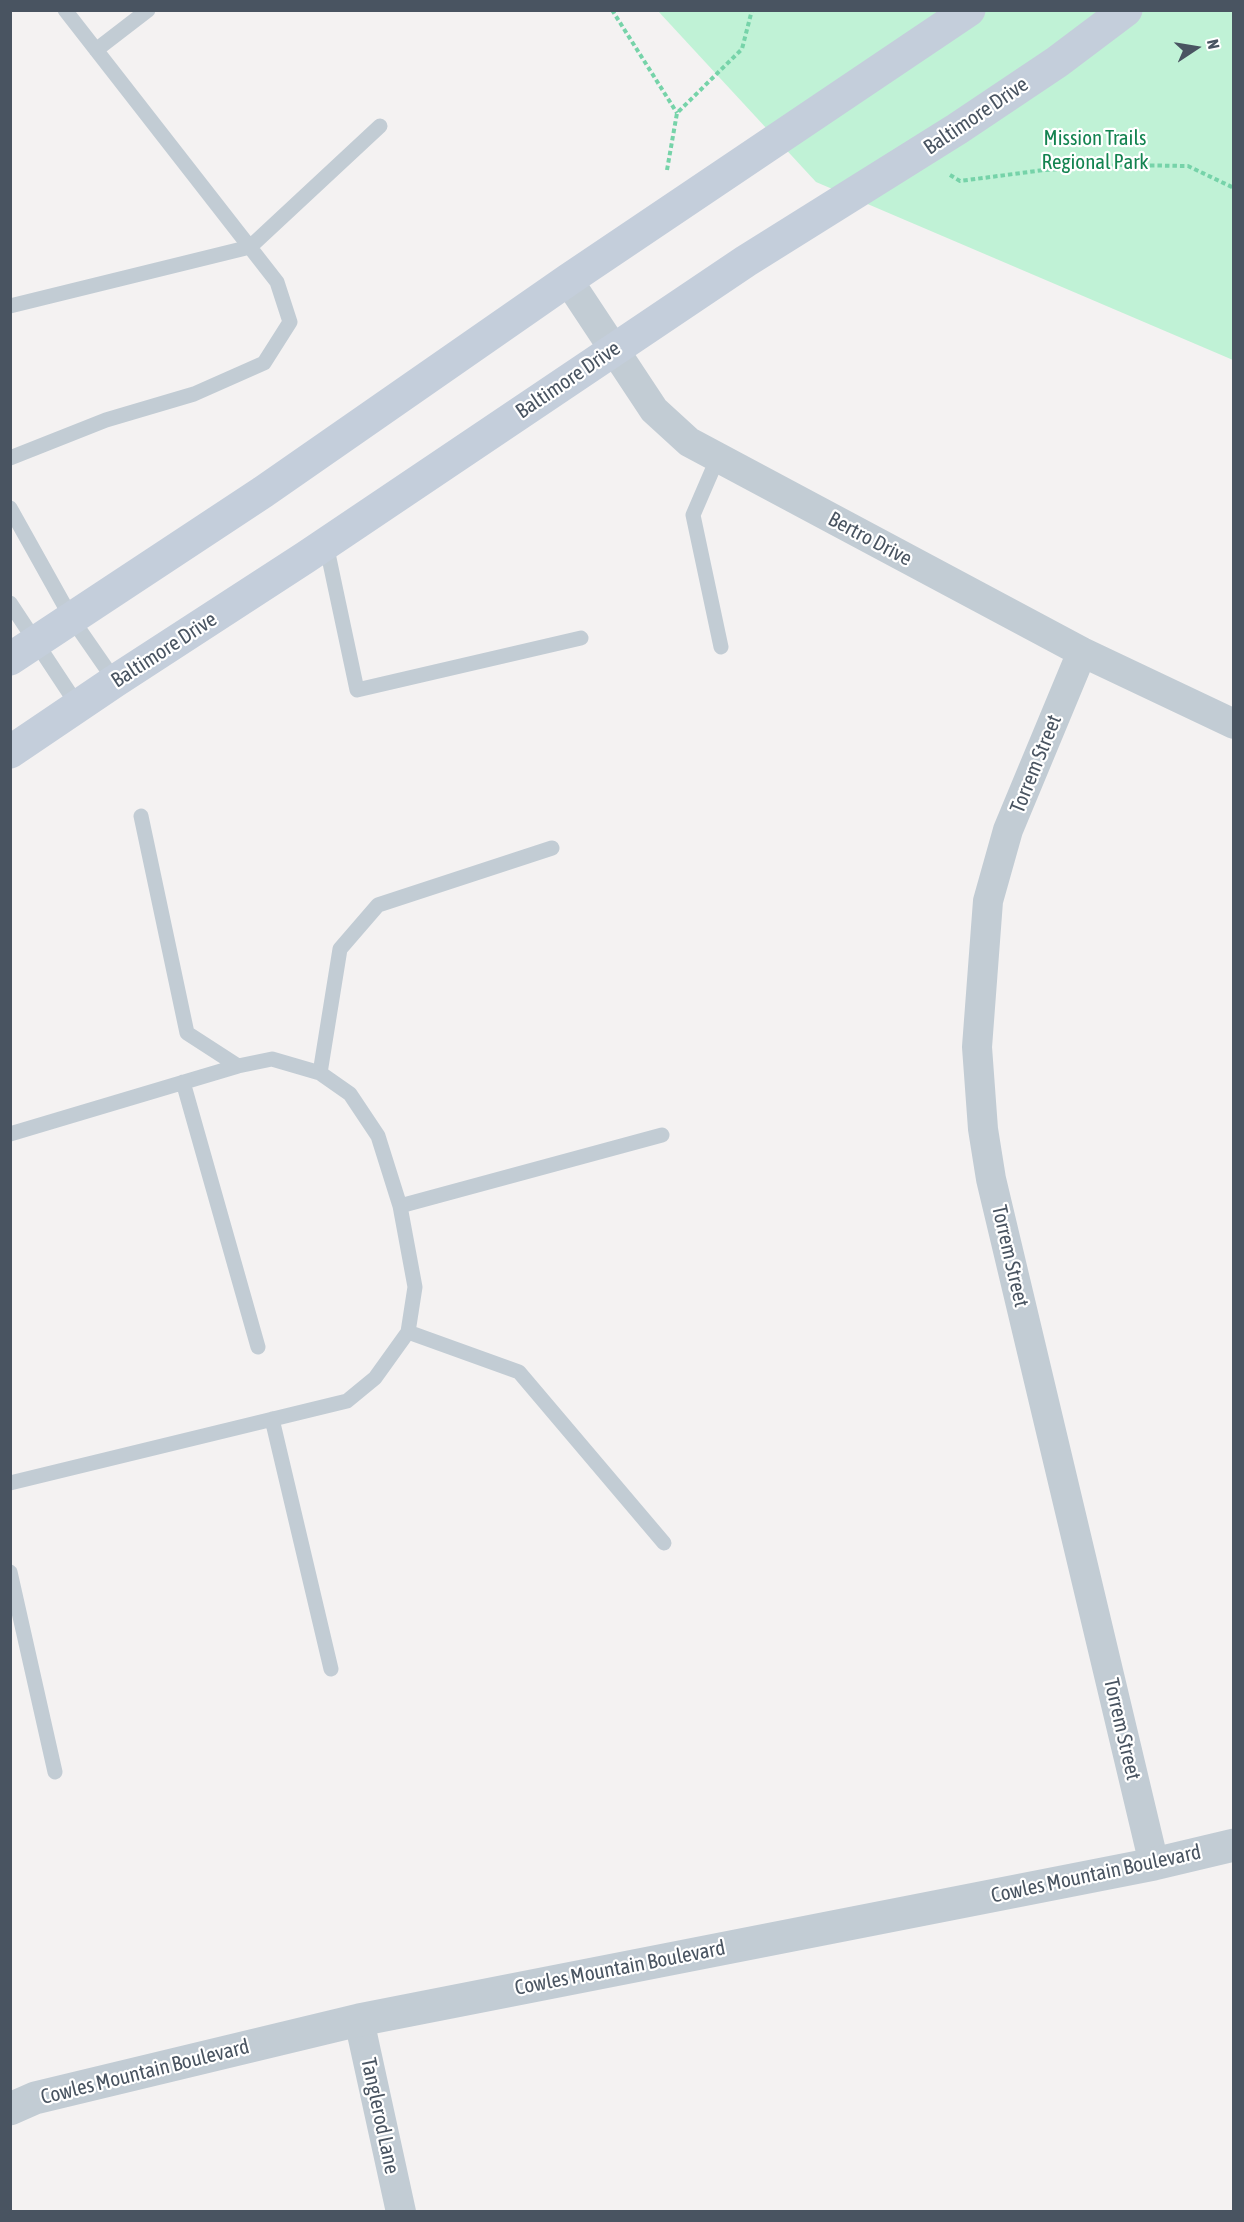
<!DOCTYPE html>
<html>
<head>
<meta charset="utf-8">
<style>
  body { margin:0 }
  #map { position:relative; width:1244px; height:2222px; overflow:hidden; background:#f4f2f2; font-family:"Asap Condensed",sans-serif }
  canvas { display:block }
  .frame { position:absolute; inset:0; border:12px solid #495461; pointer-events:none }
  .north { position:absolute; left:1166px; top:18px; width:60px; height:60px; -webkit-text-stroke:4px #fff; paint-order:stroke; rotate:78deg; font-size:16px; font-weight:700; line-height:24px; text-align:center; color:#495461 }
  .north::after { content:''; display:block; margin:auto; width:21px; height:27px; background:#495461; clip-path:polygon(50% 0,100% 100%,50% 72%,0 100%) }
</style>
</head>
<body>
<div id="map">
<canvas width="1244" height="2222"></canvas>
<div class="frame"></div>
<div class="north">N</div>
</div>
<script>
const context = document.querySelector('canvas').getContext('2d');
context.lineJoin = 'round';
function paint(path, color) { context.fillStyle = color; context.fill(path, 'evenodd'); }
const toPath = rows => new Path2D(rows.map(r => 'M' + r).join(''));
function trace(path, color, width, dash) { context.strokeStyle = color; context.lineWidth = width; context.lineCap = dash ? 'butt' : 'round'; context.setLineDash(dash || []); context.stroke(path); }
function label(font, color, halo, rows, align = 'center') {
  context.font = font + ' "Asap Condensed",sans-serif'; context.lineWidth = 4.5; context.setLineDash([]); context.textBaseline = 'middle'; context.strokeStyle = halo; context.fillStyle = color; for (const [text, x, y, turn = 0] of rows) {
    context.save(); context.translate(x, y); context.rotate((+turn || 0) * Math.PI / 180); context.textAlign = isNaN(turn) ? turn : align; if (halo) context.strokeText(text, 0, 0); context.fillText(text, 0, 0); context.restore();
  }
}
paint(toPath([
  [658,11,1233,11,1233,360,816,182]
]), '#c0f2d6');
trace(toPath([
  [612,10,677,113],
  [667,170,677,113,742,49,752,10],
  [950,175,960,181,1044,170,1120,165,1188,166,1234,188]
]), '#76d3a9', 4, [4.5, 3]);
trace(toPath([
  [96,50,148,10],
  [10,306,250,247,380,126],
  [718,457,693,515,721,647],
  [10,458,106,420,194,394,264,363,290,322,277,282,65,10],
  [10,508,72,619,115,681],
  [326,544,357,690,581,638],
  [10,603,78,706],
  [141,816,187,1033,238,1066],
  [320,1073,340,949,378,905,552,848],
  [183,1082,258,1347],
  [10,1134,238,1066,272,1059,320,1073,350,1094,378,1136,400,1206,415,1287,408,1332,375,1378,347,1401,10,1483],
  [400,1206,662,1135],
  [408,1332,519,1372,664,1543],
  [272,1419,331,1669],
  [10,1572,55,1772]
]), '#c2ccd4', 15);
trace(toPath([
  [568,280,654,410,689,442,1082,652,1234,724],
  [1082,652,1008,830,988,901,977,1047,983,1129,991,1179,1154,1864],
  [359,2020,401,2212]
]), '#c2ccd4', 30);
trace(toPath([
  [10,2109,35,2098,359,2020,1154,1864,1234,1845]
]), '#c2ccd4', 33);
trace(toPath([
  [10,659,263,492,568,280,969,10],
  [10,752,115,681,306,557,746,261,957,129,1057,62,1126,10]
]), '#c4cedb', 33);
label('21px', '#495461', '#fff', [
  ["Baltimore Drive",976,116,-34],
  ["Baltimore Drive",568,380,-34],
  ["Bertro Drive",870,539,28],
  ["Baltimore Drive",164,650,-33],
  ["Torrem Street",1036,764,-68],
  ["Torrem Street",1010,1256,77],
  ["Torrem Street",1122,1729,77],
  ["Cowles Mountain Boulevard",1096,1874,-12],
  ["Cowles Mountain Boulevard",620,1968,-11],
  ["Cowles Mountain Boulevard",145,2072,-14],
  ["Tanglerod Lane",380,2116,78]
]);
label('21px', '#138350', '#fff', [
  ["Mission Trails",1095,138],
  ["Regional Park",1095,162]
]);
</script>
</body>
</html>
